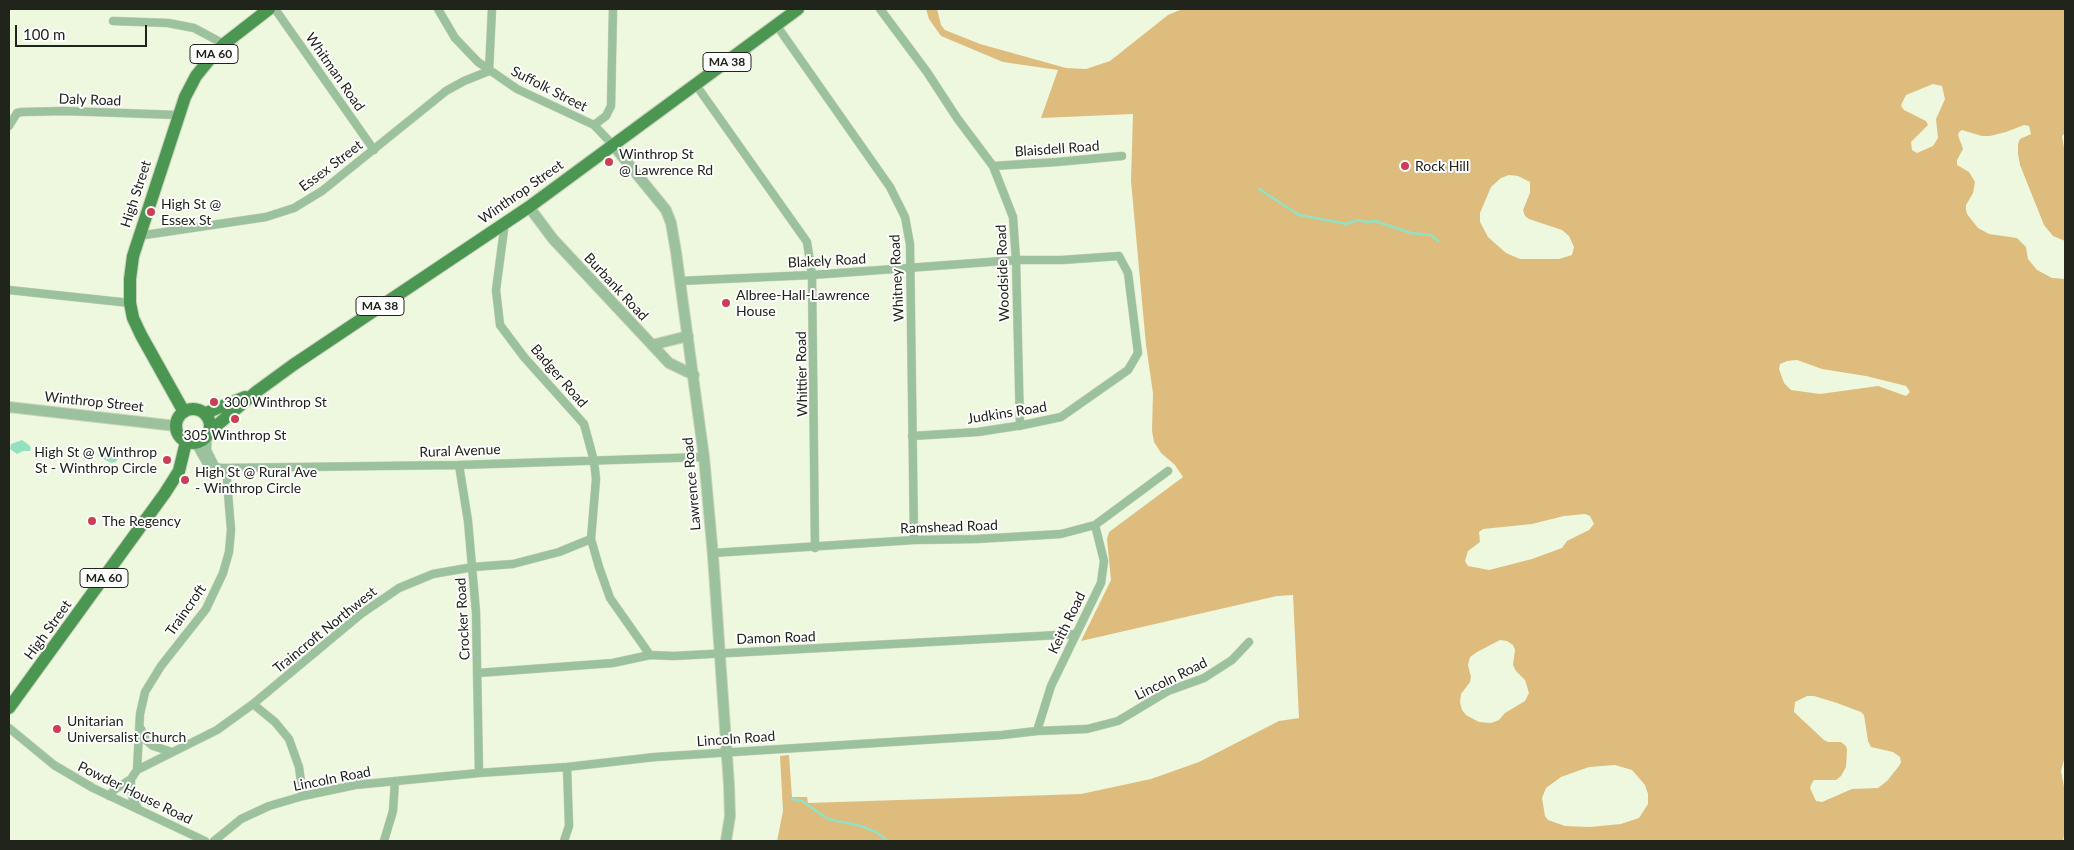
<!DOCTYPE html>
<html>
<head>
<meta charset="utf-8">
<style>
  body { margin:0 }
  #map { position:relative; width:2074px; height:850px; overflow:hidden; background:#eef8de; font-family:Lato,sans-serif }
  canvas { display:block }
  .frame { position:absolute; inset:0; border:10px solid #21241b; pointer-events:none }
  .scale { position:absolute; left:15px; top:25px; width:132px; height:22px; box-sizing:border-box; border:2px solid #21241b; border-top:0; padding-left:6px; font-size:15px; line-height:18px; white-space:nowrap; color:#21241b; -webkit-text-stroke:4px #fff; paint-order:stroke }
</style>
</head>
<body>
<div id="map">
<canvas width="2074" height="850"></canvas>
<div class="frame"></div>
<div class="scale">100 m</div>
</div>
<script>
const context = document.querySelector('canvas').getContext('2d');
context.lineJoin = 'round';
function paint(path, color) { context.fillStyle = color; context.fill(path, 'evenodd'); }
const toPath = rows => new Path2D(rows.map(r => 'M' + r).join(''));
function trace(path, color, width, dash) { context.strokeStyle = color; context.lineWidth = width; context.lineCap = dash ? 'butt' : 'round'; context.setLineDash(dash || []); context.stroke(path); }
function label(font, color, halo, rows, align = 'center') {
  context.font = font + ' Lato,sans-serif'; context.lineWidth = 4; context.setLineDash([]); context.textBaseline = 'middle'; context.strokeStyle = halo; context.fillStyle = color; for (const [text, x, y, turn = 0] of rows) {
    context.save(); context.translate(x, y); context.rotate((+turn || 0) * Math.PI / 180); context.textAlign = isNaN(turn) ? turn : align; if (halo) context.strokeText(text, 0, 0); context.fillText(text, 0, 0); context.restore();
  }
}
paint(toPath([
  [926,9,937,9,941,25,945,30,980,44,1066,68,1086,69,1110,61,1168,15,1182,9,2065,9,2065,133,2062,136,2065,154,2065,241,2053,236,2044,225,2020,165,2018,154,2018,144,2020,139,2031,134,2029,126,2024,125,2006,132,1990,136,1982,136,1962,130,1959,132,1958,135,1963,149,1957,160,1957,165,1969,172,1975,182,1973,193,1966,205,1966,210,1967,214,1978,228,1989,234,2017,238,2026,247,2028,259,2037,270,2052,278,2065,279,2065,756,2061,771,2065,792,2065,828,2063,841,777,841,783,811,780,756,789,755,792,797,807,797,808,803,1081,794,1151,779,1199,762,1279,721,1299,718,1293,595,1277,596,1081,641,1111,580,1107,539,1109,532,1183,477,1175,465,1161,453,1154,442,1152,431,1153,393,1146,345,1131,181,1133,114,1041,118,1058,70,1003,62,941,36,929,19],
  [1933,84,1942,86,1945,99,1936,119,1938,138,1933,146,1917,153,1912,150,1911,142,1928,125,1926,121,1904,110,1901,106,1902,103,1906,95],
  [1509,175,1518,176,1530,182,1530,193,1523,210,1525,216,1529,219,1562,230,1569,236,1574,247,1572,255,1559,259,1520,259,1506,253,1488,237,1480,222,1480,213,1491,187,1501,178],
  [1797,360,1822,369,1866,376,1906,386,1910,392,1906,396,1878,386,1820,394,1791,390,1784,383,1779,369,1780,364,1787,361],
  [1585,514,1590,516,1594,524,1589,530,1567,541,1562,548,1532,559,1489,570,1468,566,1465,561,1468,551,1480,542,1479,532,1483,529,1532,524,1564,516],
  [1500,640,1507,641,1513,645,1515,650,1513,665,1516,671,1525,680,1529,693,1525,701,1505,713,1499,720,1491,723,1479,722,1466,715,1462,710,1460,702,1461,694,1470,682,1471,677,1468,665,1470,657,1477,652],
  [1807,696,1814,696,1837,703,1861,712,1864,715,1868,741,1871,747,1893,752,1900,757,1901,762,1899,766,1887,781,1878,788,1852,789,1822,802,1816,801,1810,788,1812,783,1814,780,1836,780,1841,776,1846,767,1847,750,1846,746,1841,742,1828,742,1824,740,1794,712,1795,702],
  [1615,765,1632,770,1645,785,1648,794,1648,804,1639,818,1621,824,1590,827,1565,826,1548,820,1545,816,1542,798,1546,788,1561,777,1589,767]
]), '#debc7e');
paint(toPath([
  [22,440,29,445,31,448,30,451,23,451,17,454,10,449,11,444],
  [104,447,110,447,117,454,118,457,116,462,111,463,98,456,98,452]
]), '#94e1c2');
trace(toPath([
  [1259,189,1299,215,1347,224,1357,220,1368,222,1375,221,1411,233,1431,235,1438,241],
  [792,799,802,801,828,819,861,826,876,832,888,841]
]), '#94e1c2', 2.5);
const minor = toPath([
  [275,9,374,150],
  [438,9,455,38,478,62,517,89,594,125,613,145],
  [880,9,927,72,957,118,993,166,1013,217,1016,260,1020,426],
  [113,21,168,23,194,28,224,44],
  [777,26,890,187,905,217,910,244,914,540],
  [696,85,807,242,812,275,815,548],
  [594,125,606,116,611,106,613,9],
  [9,126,17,113,22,112,65,111,178,115],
  [993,166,1057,162,1122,156],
  [505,222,496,290,500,325,524,357,584,424,594,461,596,479,591,539,599,567,610,598,650,655],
  [138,236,266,217,294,208,322,191,446,91,464,81,489,71,492,9],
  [679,281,812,275,1016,260,1062,260,1119,256,1128,273,1138,353,1128,370,1061,417,1023,425,978,432,912,436],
  [9,290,130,303],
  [208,433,207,450,215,466],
  [195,443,207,464,221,468,459,465,704,457],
  [459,465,468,521,476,612,479,773],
  [713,553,914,540,977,539,1061,534,1095,525,1168,471],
  [478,673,613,663,650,655,674,656,1076,634],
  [253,704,361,614,399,588,433,574,473,567,513,564,559,552,591,539],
  [9,728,54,765,93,788,205,841],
  [141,729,146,740,153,746,172,752],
  [1037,731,1051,686,1101,583,1104,561,1095,525],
  [137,770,140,714,145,692,161,666,206,609,223,573,229,552,231,530,226,468],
  [109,796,114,790,131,779],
  [139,810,133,800,131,790,131,779,137,770,217,730,253,704,275,722,289,739,299,767,303,796],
  [214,841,241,819,269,806,303,796,355,785,479,773,567,767,655,757,1002,735,1037,731,1087,729,1118,721,1168,691,1204,678,1232,660,1249,642],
  [384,841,393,811,395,781],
  [564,841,569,826,567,767]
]);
const tertiary = toPath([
  [613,145,666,210,671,223,676,252,704,457,713,556,729,785,730,816,726,841],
  [529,207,553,239,669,363,694,375],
  [652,345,688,336],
  [9,407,176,426]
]);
const primary = toPath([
  '176 426a17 17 0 1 1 34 0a17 17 0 1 1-34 0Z',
  [184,412,141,335,133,318,130,303,130,279,133,256,185,97,196,76,209,60,224,44,269,9],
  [206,413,245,397],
  [209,432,256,392,293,365,529,207,798,9],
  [9,708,165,493,179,471,186,442]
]);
trace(minor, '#c9d2bb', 9);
trace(tertiary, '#c9d2bb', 12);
trace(primary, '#c9d2bb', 14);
trace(minor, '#9bc29c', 8);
trace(tertiary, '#9bc29c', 10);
trace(primary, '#4b9651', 12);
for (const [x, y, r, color] of [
  [609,162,5,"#ce3e52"],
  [1405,166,5,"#ce3e52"],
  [151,212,5,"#ce3e52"],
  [726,303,5,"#ce3e52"],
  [214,402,5,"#ce3e52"],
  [235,419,5,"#ce3e52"],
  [167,460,5,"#ce3e52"],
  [185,480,5,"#ce3e52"],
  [92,521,5,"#ce3e52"],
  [57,729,5,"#ce3e52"]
]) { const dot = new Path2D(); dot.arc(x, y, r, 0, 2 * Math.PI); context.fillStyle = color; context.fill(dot); trace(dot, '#fff', 2); }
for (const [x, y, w] of [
  [214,54,48],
  [727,62,48],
  [380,306,48],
  [104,578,48]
]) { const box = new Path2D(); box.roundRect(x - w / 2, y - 9.5, w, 19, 4); context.fillStyle = '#fff'; context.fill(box); trace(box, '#21241b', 1); }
label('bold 12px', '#21241b', null, [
  ["MA 60",214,54],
  ["MA 38",727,62],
  ["MA 38",380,306],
  ["MA 60",104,578]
]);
label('14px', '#21241b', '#fff', [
  ["Whitman Road",335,72,55],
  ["Suffolk Street",549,89,27],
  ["Daly Road",90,100,2],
  ["Blaisdell Road",1057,149,-4],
  ["Essex Street",331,166,-37],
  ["Winthrop Street",521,192,-35],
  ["High Street",136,194,-72],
  ["Blakely Road",827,261,-3],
  ["Woodside Road",1003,273,-92],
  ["Whitney Road",897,278,-93],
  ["Burbank Road",616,287,47],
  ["Whittier Road",802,374,-91],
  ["Badger Road",559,376,49],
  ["Winthrop Street",94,402,6],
  ["Judkins Road",1007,413,-9],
  ["Rural Avenue",460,451,-2],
  ["Lawrence Road",692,484,-95],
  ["Ramshead Road",949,527,-2],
  ["Traincroft",186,610,-55],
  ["Crocker Road",463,619,-93],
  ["Keith Road",1067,623,-64],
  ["High Street",48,630,-54],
  ["Traincroft Northwest",325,630,-39],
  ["Damon Road",776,638,-2],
  ["Lincoln Road",1171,679,-26],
  ["Lincoln Road",736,739,-4],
  ["Lincoln Road",332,779,-11],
  ["Powder House Road",135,793,26]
]);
label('14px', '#21241b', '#fff', [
  ["Winthrop St",619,154],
  ["@ Lawrence Rd",619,170],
  ["Rock Hill",1415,166],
  ["High St @",161,204],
  ["Essex St",161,220],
  ["Albree-Hall-Lawrence",736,295],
  ["House",736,311],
  ["300 Winthrop St",224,402],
  ["305 Winthrop St",235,435,"center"],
  ["High St @ Winthrop",157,452,"right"],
  ["St - Winthrop Circle",157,468,"right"],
  ["High St @ Rural Ave",195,472],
  ["- Winthrop Circle",195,488],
  ["The Regency",102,521],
  ["Unitarian",67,721],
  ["Universalist Church",67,737]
], 'left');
</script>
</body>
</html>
